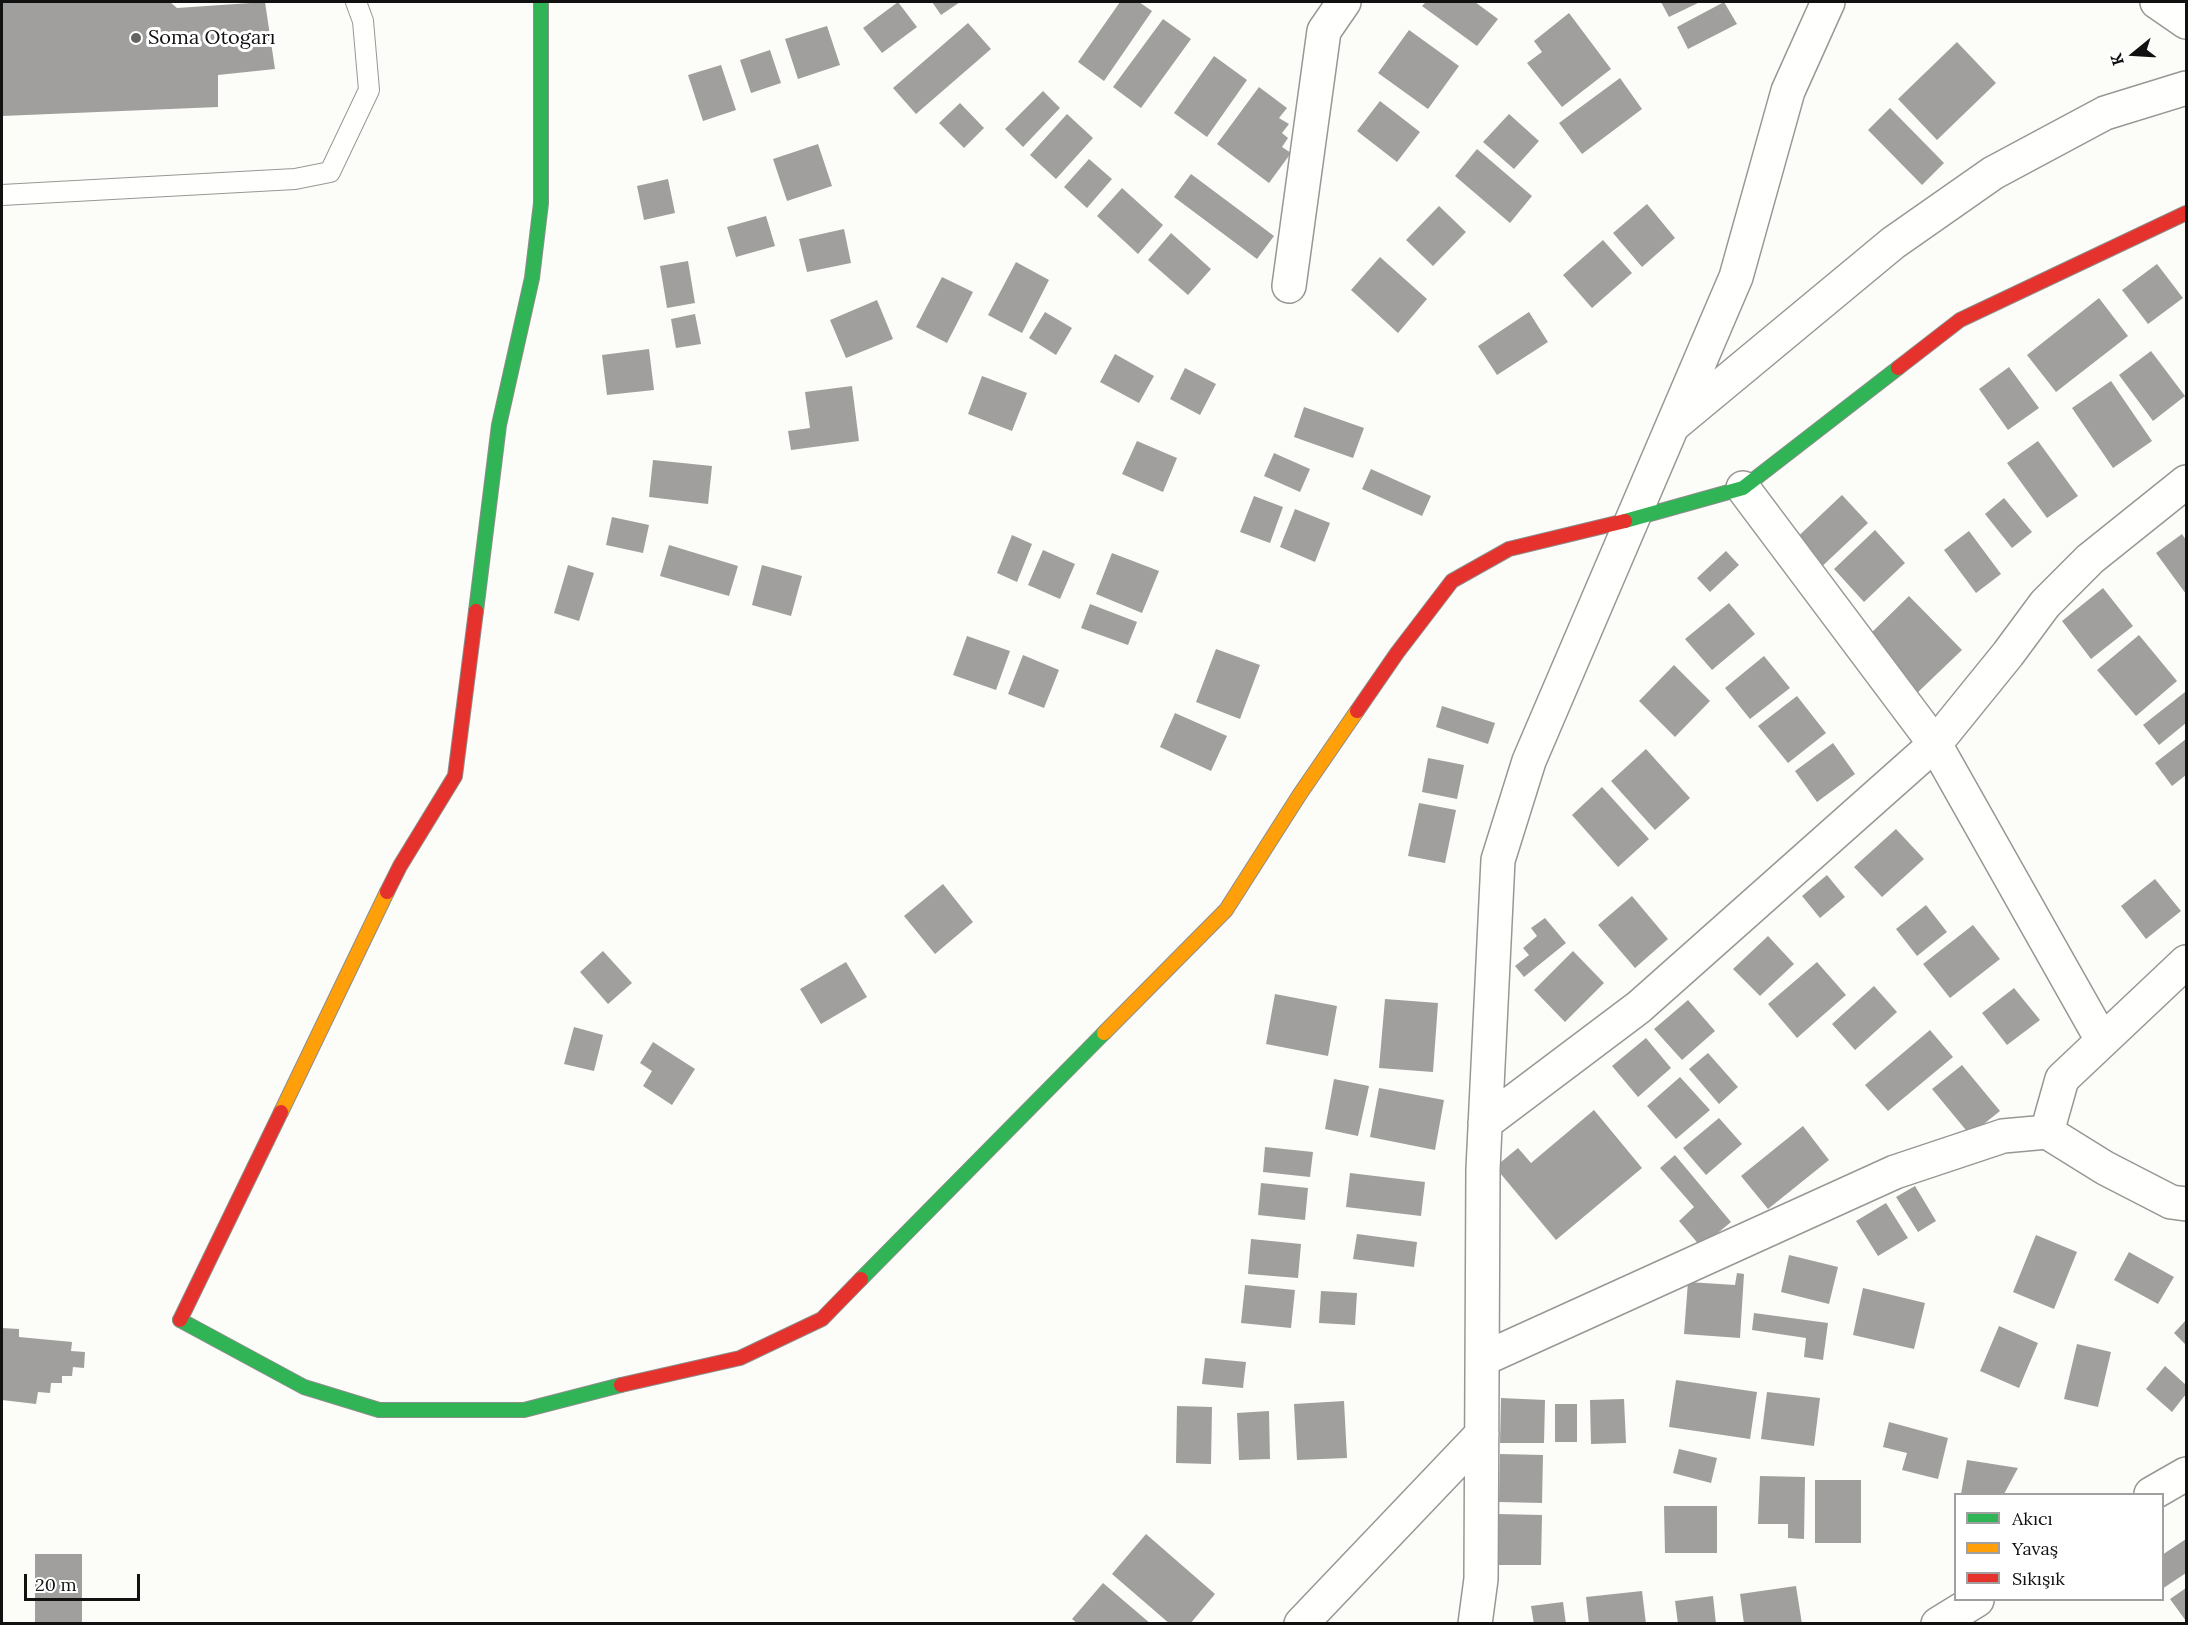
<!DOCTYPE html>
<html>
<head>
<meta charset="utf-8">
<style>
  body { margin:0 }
  #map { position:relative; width:2188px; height:1625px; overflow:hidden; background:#fcfcf8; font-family:Lora,serif }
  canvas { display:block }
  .frame { position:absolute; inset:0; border:3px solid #111; pointer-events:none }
  .legend { position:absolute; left:1954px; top:1493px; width:210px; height:108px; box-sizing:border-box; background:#fff; border:2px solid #a0a0a0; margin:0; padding:8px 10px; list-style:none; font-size:18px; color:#111 }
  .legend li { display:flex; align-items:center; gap:12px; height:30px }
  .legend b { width:30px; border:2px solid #a0a0a0 }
  .north { position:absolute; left:2104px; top:24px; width:60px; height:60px; -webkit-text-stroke:4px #fff; paint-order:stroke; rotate:252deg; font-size:16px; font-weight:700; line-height:24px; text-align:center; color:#111 }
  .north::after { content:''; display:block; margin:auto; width:21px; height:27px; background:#111; clip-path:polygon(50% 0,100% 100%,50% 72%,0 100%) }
  .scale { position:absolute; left:24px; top:1574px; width:116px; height:27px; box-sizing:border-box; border:3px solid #111; border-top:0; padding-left:8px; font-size:18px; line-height:21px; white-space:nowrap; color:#111; -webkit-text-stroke:4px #fff; paint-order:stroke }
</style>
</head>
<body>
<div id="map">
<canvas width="2188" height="1625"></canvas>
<div class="frame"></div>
<ul class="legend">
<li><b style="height:8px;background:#30b455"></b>Akıcı</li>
<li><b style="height:8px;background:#ff9f0a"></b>Yavaş</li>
<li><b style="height:8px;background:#e5322d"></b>Sıkışık</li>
</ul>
<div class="north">K</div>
<div class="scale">20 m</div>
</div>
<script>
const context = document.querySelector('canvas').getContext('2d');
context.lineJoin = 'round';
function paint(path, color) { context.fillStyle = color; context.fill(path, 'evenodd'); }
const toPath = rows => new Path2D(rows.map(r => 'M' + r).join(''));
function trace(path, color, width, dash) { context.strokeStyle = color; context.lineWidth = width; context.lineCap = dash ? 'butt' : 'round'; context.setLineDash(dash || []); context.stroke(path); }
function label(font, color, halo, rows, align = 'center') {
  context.font = font + ' Lora,serif'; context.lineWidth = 6; context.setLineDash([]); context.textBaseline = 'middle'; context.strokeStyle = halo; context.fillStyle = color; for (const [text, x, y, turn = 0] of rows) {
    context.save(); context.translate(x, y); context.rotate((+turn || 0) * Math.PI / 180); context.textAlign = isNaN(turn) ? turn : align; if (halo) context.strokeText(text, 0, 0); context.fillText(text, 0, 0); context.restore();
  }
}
paint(toPath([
  [2,2,170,2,177,8,265,2,275,69,218,75,218,107,2,116],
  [898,2,917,27,882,53,863,28],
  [932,2,960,2,941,15],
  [1120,2,1139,2,1152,11,1104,81,1078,62],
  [1426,2,1475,2,1498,19,1477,46,1422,6],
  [1661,2,1700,2,1669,17],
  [1724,2,1737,24,1688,49,1677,27],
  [1569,13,1611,69,1562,107,1527,63,1542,52,1534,41],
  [1163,19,1191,39,1141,108,1113,87],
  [968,23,991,49,916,114,893,88],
  [827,26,840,65,798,79,785,39],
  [1409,30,1459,66,1428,109,1378,73],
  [1957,42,1996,83,1937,140,1898,99],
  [770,50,781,83,751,93,740,60],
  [1214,56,1247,80,1207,137,1174,113],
  [721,65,736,110,703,121,688,75],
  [1620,78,1642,109,1582,154,1559,123],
  [1259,87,1287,108,1279,118,1289,124,1282,133,1288,138,1282,147,1291,153,1269,183,1217,144],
  [1043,91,1060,108,1023,147,1005,129],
  [1380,101,1420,132,1397,162,1357,131],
  [960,103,984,128,964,148,939,123],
  [1890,108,1944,163,1922,185,1868,130],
  [1067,114,1093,138,1056,179,1030,155],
  [1509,114,1539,141,1514,169,1483,142],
  [818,144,832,186,787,201,773,159],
  [1477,149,1532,196,1510,223,1455,176],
  [1089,159,1112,179,1087,208,1064,187],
  [1191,174,1274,236,1257,259,1174,197],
  [668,179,675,213,644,220,637,186],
  [1122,188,1163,225,1138,254,1097,216],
  [1647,204,1675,238,1642,267,1613,233],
  [1439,206,1466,232,1433,266,1406,240],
  [766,216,775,246,736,257,727,227],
  [844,229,851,263,807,272,799,239],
  [1171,233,1211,269,1188,295,1148,260],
  [1603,240,1632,273,1592,308,1563,275],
  [1380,257,1427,299,1398,333,1351,290],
  [688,261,695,303,667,308,660,266],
  [1016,262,1049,280,1022,333,988,315],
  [2157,264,2183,298,2148,324,2122,290],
  [942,277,973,292,947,343,916,327],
  [2099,298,2128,336,2056,392,2027,355],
  [877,300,893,339,846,358,830,320],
  [1045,312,1072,328,1056,355,1029,338],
  [1529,312,1548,342,1497,375,1478,346],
  [695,314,701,344,676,348,671,319],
  [649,349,654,390,607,395,602,355],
  [2151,351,2185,396,2153,421,2119,375],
  [1115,354,1154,376,1139,403,1100,382],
  [2009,367,2039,408,2008,430,1979,389],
  [1185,368,1216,384,1200,415,1170,399],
  [982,376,1027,393,1012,431,968,414],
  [2111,381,2152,441,2113,468,2072,408],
  [852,386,859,441,791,450,788,431,810,428,805,392],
  [1304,407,1364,428,1353,458,1294,437],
  [1137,441,1177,458,1163,492,1122,474],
  [2038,441,2078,496,2047,518,2007,463],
  [1274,453,1310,469,1300,492,1264,476],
  [653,460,712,466,708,504,649,497],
  [1371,469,1431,496,1422,516,1362,489],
  [1842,495,1868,523,1815,573,1789,545],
  [1254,496,1283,507,1270,543,1240,532],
  [2004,498,2032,532,2012,548,1985,514],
  [1295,509,1330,523,1315,562,1280,547],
  [612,517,649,525,643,553,606,545],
  [1875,530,1905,563,1864,602,1834,569],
  [1969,531,2001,574,1976,593,1944,550],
  [2182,534,2186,540,2186,594,2156,553],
  [1012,535,1032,544,1017,582,997,573],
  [669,545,738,566,729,596,660,576],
  [1043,550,1075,564,1060,599,1028,585],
  [1726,551,1739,565,1710,592,1697,578],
  [1112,553,1159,571,1142,613,1096,594],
  [568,565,594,573,579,621,554,613],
  [762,565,802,576,791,616,752,605],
  [2103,588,2133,626,2091,659,2062,621],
  [1909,596,1962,650,1916,694,1864,640],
  [1729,603,1755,634,1712,670,1685,639],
  [1090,604,1137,622,1128,645,1081,628],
  [2139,635,2177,681,2136,716,2097,670],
  [967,636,1010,651,996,690,953,675],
  [1216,649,1260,665,1240,719,1196,702],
  [1023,655,1059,670,1044,708,1008,694],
  [1764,656,1790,688,1750,719,1725,688],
  [1674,665,1710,701,1675,737,1639,701],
  [2185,692,2186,694,2186,723,2159,745,2143,725],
  [1797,696,1826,733,1788,763,1758,726],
  [1442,706,1495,723,1488,744,1436,727],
  [1175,713,1227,736,1211,771,1160,747],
  [2186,739,2186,775,2172,786,2155,763],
  [1833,743,1855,774,1817,802,1795,771],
  [1646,749,1690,798,1655,830,1611,781],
  [1428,758,1464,765,1457,799,1422,792],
  [1602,787,1649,839,1618,867,1572,815],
  [1419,803,1456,810,1445,863,1408,856],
  [1896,829,1924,859,1882,897,1854,867],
  [1827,875,1845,897,1820,918,1802,896],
  [2155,879,2181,911,2146,939,2121,906],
  [943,884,973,922,935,954,904,916],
  [1632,896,1668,939,1635,968,1598,925],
  [1926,905,1947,932,1917,956,1896,929],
  [1545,918,1566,943,1524,977,1515,966,1529,955,1523,948,1537,936,1531,928],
  [1973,925,2000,959,1950,998,1923,964],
  [1768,936,1794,964,1760,996,1733,969],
  [603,951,632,983,608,1004,580,972],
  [1573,951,1604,983,1565,1022,1534,990],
  [846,962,867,997,821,1024,800,989],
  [1817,962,1846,995,1797,1038,1768,1004],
  [1874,986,1897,1012,1855,1050,1832,1024],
  [2014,988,2040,1020,2007,1045,1982,1013],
  [1275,994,1337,1006,1328,1056,1266,1044],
  [1385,999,1438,1003,1433,1072,1379,1068],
  [1688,1000,1715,1031,1682,1060,1654,1029],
  [574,1027,603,1035,594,1071,564,1064],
  [1930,1030,1953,1057,1888,1111,1865,1085],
  [1646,1038,1671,1068,1638,1097,1612,1066],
  [653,1042,695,1069,672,1105,643,1086,652,1071,640,1063],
  [1708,1053,1738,1087,1719,1104,1689,1069],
  [1962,1065,2000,1111,1970,1135,1932,1089],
  [1680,1077,1710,1110,1676,1139,1647,1106],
  [1334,1079,1369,1086,1358,1136,1325,1129],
  [1379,1088,1444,1100,1435,1150,1370,1137],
  [1594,1110,1642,1168,1556,1240,1495,1167,1518,1148,1531,1163],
  [1719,1118,1742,1144,1706,1175,1683,1148],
  [1803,1126,1829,1160,1768,1209,1741,1176],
  [1265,1147,1313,1152,1310,1177,1263,1172],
  [1675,1155,1731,1222,1701,1247,1679,1221,1694,1207,1660,1168],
  [1350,1173,1425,1182,1421,1216,1346,1207],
  [1261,1183,1308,1188,1305,1220,1258,1215],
  [1915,1186,1936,1221,1918,1232,1896,1197],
  [1886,1203,1908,1238,1878,1256,1856,1221],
  [1357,1234,1417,1242,1414,1267,1353,1259],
  [2036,1235,2077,1252,2054,1309,2013,1292],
  [1251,1239,1301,1244,1298,1278,1248,1274],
  [2129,1252,2174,1277,2158,1304,2114,1280],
  [1789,1255,1838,1267,1829,1304,1781,1292],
  [1737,1273,1744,1274,1740,1338,1684,1334,1688,1282,1735,1285],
  [1245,1285,1295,1290,1291,1328,1241,1323],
  [1863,1288,1925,1303,1914,1349,1853,1335],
  [1321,1291,1357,1293,1355,1325,1319,1323],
  [1754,1313,1828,1323,1823,1360,1804,1357,1806,1338,1752,1330],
  [2186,1320,2186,1345,2174,1333],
  [1999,1326,2038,1343,2019,1388,1980,1371],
  [2,1328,19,1329,19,1337,72,1342,71,1351,85,1352,84,1368,73,1367,72,1376,62,1376,62,1383,51,1383,50,1393,38,1392,36,1404,2,1400],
  [2077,1344,2111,1352,2098,1407,2064,1399],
  [1205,1358,1246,1362,1243,1388,1202,1384],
  [2165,1366,2186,1385,2186,1394,2172,1412,2146,1389],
  [1676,1380,1757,1392,1750,1439,1669,1427],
  [1767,1392,1820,1398,1814,1446,1761,1439],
  [1501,1398,1545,1400,1544,1443,1500,1443],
  [1624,1399,1626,1443,1591,1444,1590,1400],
  [1344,1401,1347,1458,1297,1460,1294,1404],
  [1555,1404,1577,1404,1577,1442,1555,1442],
  [1177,1406,1212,1407,1211,1464,1176,1463],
  [1269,1411,1270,1459,1239,1460,1237,1413],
  [1889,1422,1948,1438,1938,1479,1902,1470,1907,1453,1883,1447],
  [1679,1449,1717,1458,1711,1483,1673,1473],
  [1500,1454,1543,1455,1542,1503,1499,1502],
  [1967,1460,2018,1468,2004,1494,1961,1494],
  [1760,1476,1805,1477,1804,1539,1788,1538,1788,1524,1758,1524],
  [1815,1480,1861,1480,1861,1543,1815,1543],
  [1664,1506,1717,1506,1717,1553,1665,1553],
  [1498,1514,1542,1515,1541,1565,1497,1565],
  [1146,1534,1215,1594,1190,1624,1170,1624,1112,1574],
  [2186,1539,2186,1573,2162,1589,2162,1555],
  [35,1554,82,1554,82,1624,35,1624],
  [1103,1583,1151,1624,1078,1624,1072,1619],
  [1796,1586,1802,1624,1744,1624,1740,1594],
  [2186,1588,2186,1621,2170,1599],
  [1642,1591,1646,1624,1589,1624,1586,1597],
  [1713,1596,1716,1624,1678,1624,1675,1601],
  [1563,1602,1566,1624,1534,1624,1531,1606]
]), '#a09f9d');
const lane = toPath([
  [2,195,295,179,330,172,369,90,363,21,356,2]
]);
const street = toPath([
  [2157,2,2186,22],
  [1289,286,1324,31,1344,2],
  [1676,423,1893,243,1993,173,2105,113,2186,88],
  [1743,488,1935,744,2102,1040],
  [1485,1123,1639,1007,1935,744,2008,654,2045,604,2090,559,2186,482],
  [2047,1132,2062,1079,2186,962],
  [1483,1359,1895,1172,2003,1136,2047,1132,2105,1168,2171,1202,2186,1204],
  [2151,1494,2186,1474],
  [1301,1624,1482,1434],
  [1475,1624,1481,1579,1483,1169,1498,860,1529,761,1736,277,1788,91,1828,2],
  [1938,1624,1977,1600]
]);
const fast = toPath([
  [1625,521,1743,488,1898,368],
  [476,611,499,425,532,278,541,203,541,2],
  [861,1279,1104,1033],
  [180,1320,304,1387,379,1410,524,1410,621,1385]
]);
const slow = toPath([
  [1104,1033,1226,910,1300,794,1357,711],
  [281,1112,387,892]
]);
const jam = toPath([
  [1898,368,1960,320,2186,213],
  [1357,711,1397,653,1452,581,1509,549,1625,521],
  [387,892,400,866,455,776,476,611],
  [180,1320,281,1112],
  [621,1385,740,1358,822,1319,861,1279]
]);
trace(lane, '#979795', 22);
trace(street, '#979795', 36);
trace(fast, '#8d8d8c', 16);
trace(slow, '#8d8d8c', 16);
trace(jam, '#8d8d8c', 16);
trace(lane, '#fffffe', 20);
trace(street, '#fffffe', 33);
trace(fast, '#30b455', 14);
trace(slow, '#ff9f0a', 14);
trace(jam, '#e5322d', 14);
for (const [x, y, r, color] of [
  [136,38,6,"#636362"]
]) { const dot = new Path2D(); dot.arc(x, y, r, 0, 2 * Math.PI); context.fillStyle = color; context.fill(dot); trace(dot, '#fff', 2); }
label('20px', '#111', '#fff', [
  ["Soma Otogarı",148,38]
], 'left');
</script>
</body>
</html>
